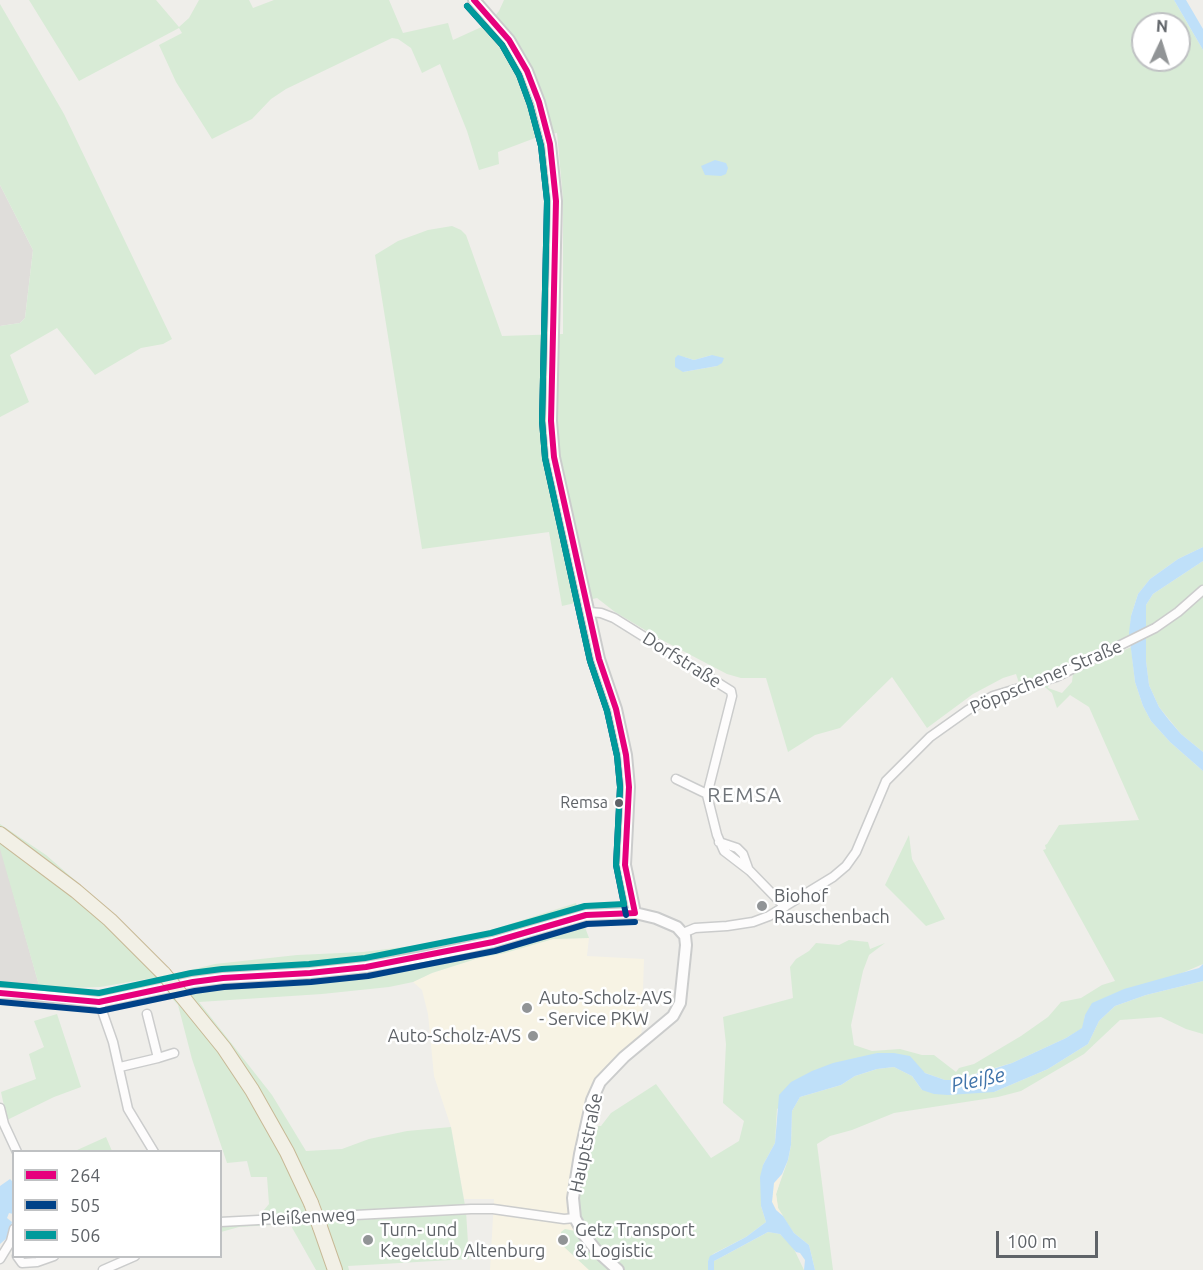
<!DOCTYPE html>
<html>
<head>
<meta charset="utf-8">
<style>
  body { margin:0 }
  #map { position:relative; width:1203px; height:1270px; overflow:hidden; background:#efeeea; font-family:Ubuntu,sans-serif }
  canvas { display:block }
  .legend { position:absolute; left:12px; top:1150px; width:210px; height:108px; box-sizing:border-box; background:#fff; border:2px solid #bfc1c3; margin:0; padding:8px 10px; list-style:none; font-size:18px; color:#5f6368 }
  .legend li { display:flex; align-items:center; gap:12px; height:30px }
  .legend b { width:30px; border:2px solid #bfc1c3 }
  .north { position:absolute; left:1131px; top:12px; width:60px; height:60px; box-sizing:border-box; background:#fff; border:2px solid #bfc1c3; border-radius:50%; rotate:4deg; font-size:16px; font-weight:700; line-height:24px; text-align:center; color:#5f6368 }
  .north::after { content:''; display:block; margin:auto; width:21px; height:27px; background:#919496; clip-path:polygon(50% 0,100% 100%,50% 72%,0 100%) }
  .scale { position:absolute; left:996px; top:1231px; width:102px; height:27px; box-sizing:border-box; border:3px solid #5f6368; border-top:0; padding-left:8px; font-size:18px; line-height:21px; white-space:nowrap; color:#5f6368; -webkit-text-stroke:4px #fff; paint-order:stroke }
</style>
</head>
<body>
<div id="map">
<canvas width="1203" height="1270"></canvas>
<ul class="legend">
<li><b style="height:8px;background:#e6007d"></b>264</li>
<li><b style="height:8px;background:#004288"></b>505</li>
<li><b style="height:8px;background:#009a9b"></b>506</li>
</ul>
<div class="north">N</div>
<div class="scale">100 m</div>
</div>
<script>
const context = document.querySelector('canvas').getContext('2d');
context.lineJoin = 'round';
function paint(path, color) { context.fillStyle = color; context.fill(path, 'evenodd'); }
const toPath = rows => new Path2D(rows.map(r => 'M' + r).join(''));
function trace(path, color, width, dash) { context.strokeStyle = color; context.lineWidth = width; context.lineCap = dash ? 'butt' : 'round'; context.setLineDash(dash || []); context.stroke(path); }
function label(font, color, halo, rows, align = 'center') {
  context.font = font + ' Ubuntu,sans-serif'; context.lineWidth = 5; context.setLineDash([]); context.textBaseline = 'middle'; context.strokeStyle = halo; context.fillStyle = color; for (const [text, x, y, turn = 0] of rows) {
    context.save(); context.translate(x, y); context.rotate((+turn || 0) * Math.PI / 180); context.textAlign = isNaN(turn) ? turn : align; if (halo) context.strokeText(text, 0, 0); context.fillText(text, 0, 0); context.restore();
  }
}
paint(toPath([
  [589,938,587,956,644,959,641,1049,612,1076,601,1091,579,1193,592,1270,490,1270,494,1199,464,1199,451,1127,434,1076,428,1014,422,990,413,982,432,973,479,958,505,953,553,939]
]), '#f7f3e4');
paint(toPath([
  [0,185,33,250,25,318,20,323,0,326],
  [0,849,1,849,40,989,0,986]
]), '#dfddda');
paint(toPath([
  [29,0,156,0,179,27,189,18,199,0,249,0,253,8,274,0,389,0,403,33,448,23,453,40,488,24,499,11,504,0,1174,0,1203,50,1203,547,1178,559,1150,579,1138,594,1131,616,1130,638,1105,649,1104,646,1100,648,1098,654,1050,675,1019,683,1016,674,1003,678,973,694,927,728,892,677,840,728,815,735,788,752,766,678,741,678,727,674,660,639,615,612,597,598,562,606,549,532,422,549,375,255,398,241,428,230,452,226,461,230,466,235,502,336,563,334,563,199,557,133,543,135,498,152,499,164,479,170,467,131,440,64,422,73,411,48,398,39,392,38,286,89,271,99,252,119,212,139,176,82,159,45,182,33,179,28,79,81],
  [1143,24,1179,24,1179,60,1143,60],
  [712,355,717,366,683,372,684,357,694,360],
  [0,4,64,114,172,339,163,344,141,348,95,375,57,328,10,355,29,402,0,417,0,326,20,323,25,318,33,250,0,185],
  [1203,561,1203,752,1181,734,1159,707,1149,685,1146,661,1146,605,1153,594],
  [1131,647,1135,682,1143,706,1151,721,1170,742,1203,771,1203,964,1085,1015,1083,1028,1066,1038,1012,1063,953,1080,945,1080,925,1073,877,1053,777,1109,775,1143,763,1165,761,1206,766,1222,746,1237,713,1254,708,1261,708,1270,625,1270,613,1260,591,1237,581,1218,578,1207,579,1193,593,1126,601,1126,611,1113,656,1084,711,1158,739,1141,744,1121,723,1103,726,1044,723,1017,793,998,790,967,796,959,809,951,816,943,839,945,849,940,868,942,870,949,885,943,869,955,863,971,851,1025,854,1045,872,1051,900,1049,922,1055,934,1055,956,1072,959,1068,974,1064,1021,1036,1048,1017,1061,1002,1081,998,1102,985,1115,981,1043,850,1046,849,1045,845,1047,844,1059,825,1139,820,1089,707,1070,695,1057,708,1052,693,1041,684,1046,682,1049,684,1048,688,1062,693,1072,682,1073,673],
  [0,824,46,855,85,889,136,935,174,974,215,964,297,955,363,952,435,943,488,931,576,903,589,938,553,939,505,953,479,958,432,973,413,982,389,987,322,994,199,1002,272,1095,306,1151,342,1149,369,1139,407,1131,451,1127,466,1211,469,1259,348,1266,349,1270,316,1270,290,1224,239,1227,221,1232,221,1225,259,1216,269,1204,267,1177,251,1177,247,1161,227,1163,192,1059,178,1005,153,978,100,987,40,989,0,849],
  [909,835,912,859,945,919,926,926,885,885],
  [1203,981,1203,1034,1186,1029,1161,1017,1120,1020,1084,1054,1021,1091,998,1097,894,1113,852,1130,830,1136,817,1144,833,1270,815,1270,809,1245,794,1233,787,1223,778,1208,776,1194,788,1160,791,1145,792,1111,800,1097,841,1085,855,1076,877,1069,894,1067,912,1076,922,1090,994,1092,1048,1069,1088,1044,1099,1021,1115,1006,1146,995],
  [57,1014,81,1087,54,1097,7,1120,1,1092,36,1079,29,1054,44,1047,34,1021],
  [106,1137,112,1151,75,1151],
  [565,1229,575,1231,587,1249,610,1270,589,1270,562,1245,561,1232],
  [768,1232,780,1234,793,1247,804,1270,714,1270,714,1261,718,1259]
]), '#d8ebd6');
paint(toPath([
  [782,1174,776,1194,778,1208,783,1216,776,1210,772,1202,774,1183]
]), '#f6f1e1');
paint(toPath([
  [1174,0,1186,0,1203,29,1203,50],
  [715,160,726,163,728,168,726,174,721,176,705,175,701,166],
  [678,355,694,360,712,355,724,358,722,363,717,366,683,372,675,367,675,358],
  [1203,547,1203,561,1153,594,1146,605,1146,661,1149,685,1159,707,1169,720,1181,734,1203,752,1203,771,1170,742,1151,721,1143,706,1135,682,1129,633,1131,616,1138,594,1150,579,1178,559],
  [1203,964,1203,981,1146,995,1115,1006,1099,1021,1088,1044,1048,1069,994,1092,948,1095,934,1094,922,1090,912,1076,894,1067,877,1069,855,1076,841,1085,800,1097,792,1111,791,1145,788,1160,782,1174,774,1183,772,1202,776,1210,783,1216,794,1233,809,1245,815,1270,804,1270,805,1260,800,1253,796,1252,780,1234,768,1232,718,1259,714,1261,714,1270,708,1270,708,1261,710,1256,746,1237,766,1222,761,1206,760,1177,763,1165,775,1143,779,1095,791,1082,812,1071,833,1063,877,1053,894,1053,910,1056,925,1073,945,1080,953,1080,980,1073,1012,1063,1066,1038,1082,1028,1085,1015,1092,1003,1124,989,1199,968],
  [10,1179,13,1182,13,1214,9,1213,7,1218,12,1222,8,1237,0,1244,0,1186]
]), '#bfe0f9');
const minor = toPath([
  [589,612,601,613,614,618,731,691,732,696,707,795,717,835,724,851,750,871,785,907],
  [676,779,707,794],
  [719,842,737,848,743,854,748,868],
  [683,933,695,928,727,926,753,922,769,916,833,877,846,866,856,852,886,781,930,737,968,710,993,696,1056,677,1155,628,1178,612,1203,590],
  [99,1002,113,1042,128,1109,154,1152],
  [158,1058,174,1053],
  [120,1067,158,1058,147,1014],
  [0,1108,4,1124,17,1152],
  [220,1222,471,1209,493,1209,564,1219,575,1218],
  [17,1256,22,1263,37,1262,54,1256],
  [0,1259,11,1241,14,1229],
  [103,1270,135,1256]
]);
const tertiary = toPath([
  [474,0,509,40,527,71,539,102,550,144,556,201,551,421,554,457,599,659,616,709,626,755,629,787,625,865,635,913],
  [0,993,26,994,99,1002,193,982,223,978,310,973,366,967,423,957,493,942,586,915,635,913,656,918,677,927,685,936,686,945,680,1003,673,1016,624,1057,600,1082,592,1100,580,1154,573,1198,575,1218,584,1235,596,1250,618,1270]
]);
const trunk = toPath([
  [0,834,76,891,110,920,164,974],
  [181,995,224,1048,252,1090,287,1152,311,1203],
  [320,1227,335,1270]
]);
trace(minor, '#cbcccc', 11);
trace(tertiary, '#cbcccc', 14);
trace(trunk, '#c8b996', 16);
trace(minor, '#fdfcfc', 8);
trace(tertiary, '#fdfcfc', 10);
trace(trunk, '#f2f0e6', 14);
const trunkBridge = toPath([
  [164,974,181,995],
  [311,1203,320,1227]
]);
trace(trunkBridge, '#c8b996', 16, []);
trace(trunkBridge, '#f2f0e6', 14);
trace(toPath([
  [474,0,509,40,527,71,539,102,550,144,556,201,551,421,554,457,599,659,616,709,626,755,629,787,625,865,635,913],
  [0,993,99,1002,193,982,223,978,310,973,366,967,493,942,586,915,635,913]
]), '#e6007d', 6);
trace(toPath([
  [467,6,502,45,519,75,530,105,541,146,547,201,542,421,545,458,590,661,607,711,617,756,620,787,616,865,626,915],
  [0,1002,100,1011,195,991,224,987,311,982,368,976,495,951,587,924,635,922]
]), '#004288', 6);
trace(toPath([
  [0,984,99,993,191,973,222,969,309,964,365,958,491,933,585,906,624,904,616,865,620,787,617,756,607,711,590,661,545,458,542,421,547,201,541,146,530,105,519,75,502,45,467,6]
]), '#009a9b', 6);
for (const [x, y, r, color] of [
  [619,803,5,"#5f6368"],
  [762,906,6,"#919496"],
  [527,1008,6,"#919496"],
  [533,1036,6,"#919496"],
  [368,1240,6,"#919496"],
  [563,1240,6,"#919496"]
]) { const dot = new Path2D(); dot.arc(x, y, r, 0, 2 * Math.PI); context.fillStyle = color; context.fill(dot); trace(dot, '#fff', 2); }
label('16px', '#5f6368', '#fff', [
  ["Remsa",608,803]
], 'right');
label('18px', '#5f6368', '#fff', [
  ["Dorfstraße",682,660,32],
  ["Pöppschener Straße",1046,677,-23],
  ["Hauptstraße",586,1143,-78],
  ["Pleißenweg",308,1217,-3]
]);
label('18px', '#5f6368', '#fff', [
  ["Biohof",774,896],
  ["Rauschenbach",774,917],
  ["Auto-Scholz-AVS",539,998],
  ["- Service PKW",539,1019],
  ["Auto-Scholz-AVS",521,1036,"right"],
  ["Turn- und",380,1230],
  ["Kegelclub Altenburg",380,1251],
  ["Getz Transport",575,1230],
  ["& Logistic",575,1251]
], 'left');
label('italic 20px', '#4174aa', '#fff', [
  ["Pleiße",978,1080,-12]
]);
context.letterSpacing = '1.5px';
label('21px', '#70757a', '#fff', [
  ["REMSA",745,795]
]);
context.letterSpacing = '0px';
</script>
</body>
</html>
